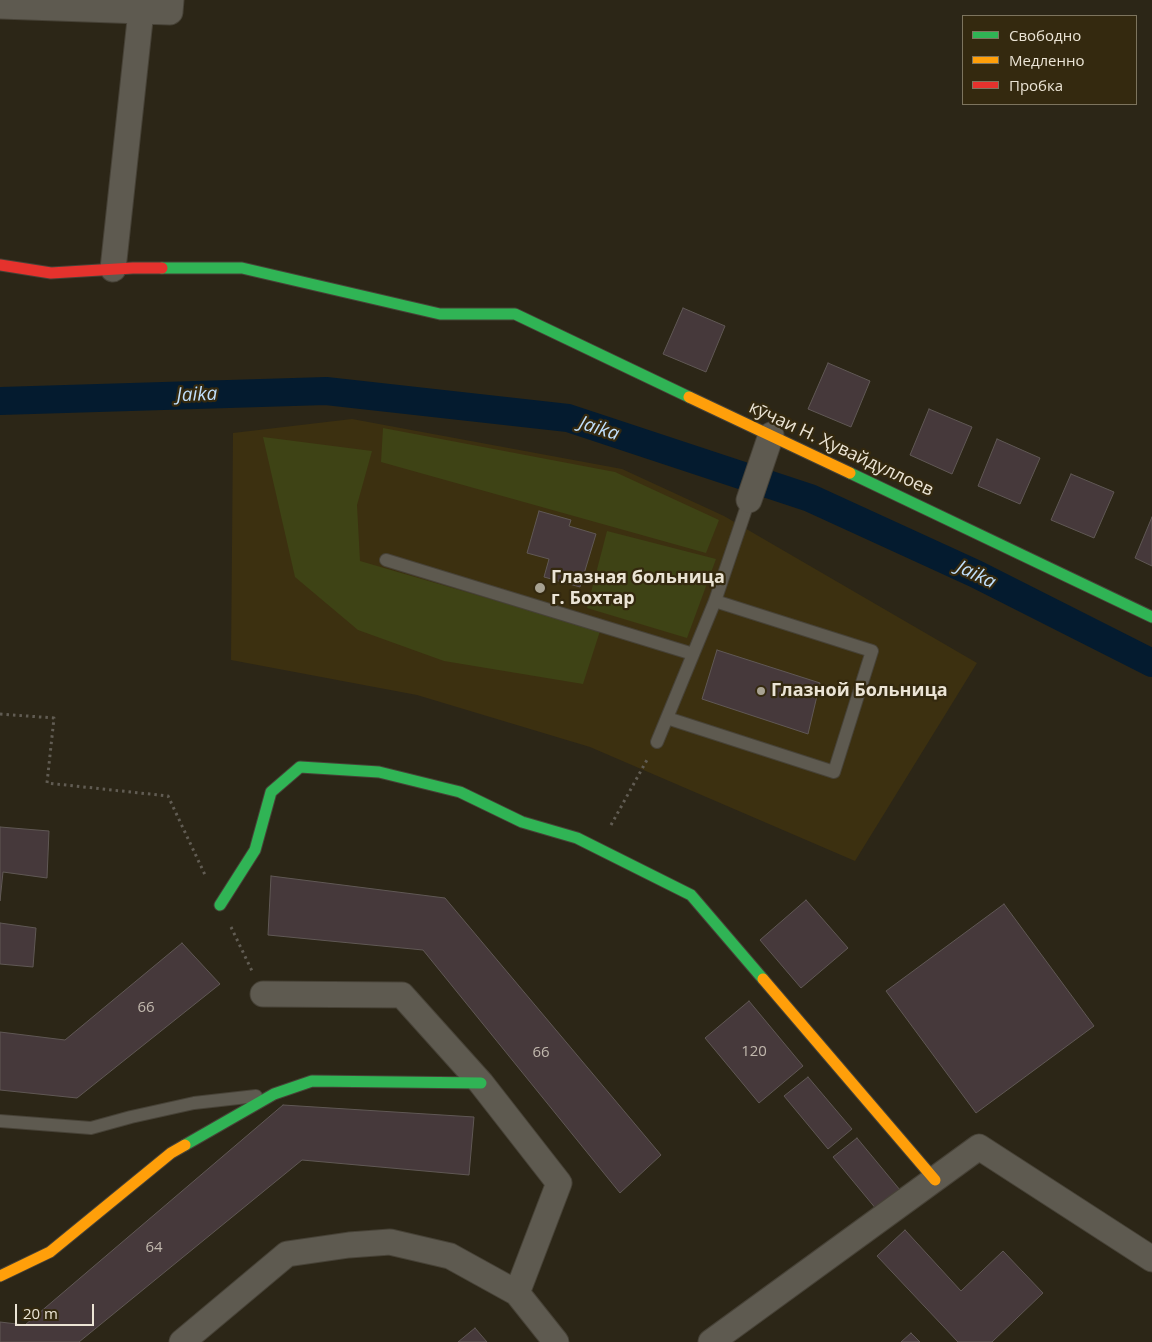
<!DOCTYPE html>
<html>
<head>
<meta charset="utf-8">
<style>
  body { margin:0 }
  #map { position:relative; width:1152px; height:1342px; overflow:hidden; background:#2c2617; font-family:"Open Sans",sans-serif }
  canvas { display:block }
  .legend { position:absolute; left:962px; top:15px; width:175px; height:90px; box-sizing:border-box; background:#34290f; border:1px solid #7d745e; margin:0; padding:6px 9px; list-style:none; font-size:15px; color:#ebe4d5 }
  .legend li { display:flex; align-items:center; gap:10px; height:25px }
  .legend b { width:25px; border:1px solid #7d745e }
  .scale { position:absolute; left:15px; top:1304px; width:79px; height:22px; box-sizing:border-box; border:2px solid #ebe4d5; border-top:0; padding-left:6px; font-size:15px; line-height:18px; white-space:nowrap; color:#ebe4d5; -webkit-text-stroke:4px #34290f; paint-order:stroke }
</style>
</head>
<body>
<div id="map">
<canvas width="1152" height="1342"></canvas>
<ul class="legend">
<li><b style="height:6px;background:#30b455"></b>Свободно</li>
<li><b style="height:6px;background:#ff9f0a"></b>Медленно</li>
<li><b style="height:6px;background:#e5322d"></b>Пробка</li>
</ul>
<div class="scale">20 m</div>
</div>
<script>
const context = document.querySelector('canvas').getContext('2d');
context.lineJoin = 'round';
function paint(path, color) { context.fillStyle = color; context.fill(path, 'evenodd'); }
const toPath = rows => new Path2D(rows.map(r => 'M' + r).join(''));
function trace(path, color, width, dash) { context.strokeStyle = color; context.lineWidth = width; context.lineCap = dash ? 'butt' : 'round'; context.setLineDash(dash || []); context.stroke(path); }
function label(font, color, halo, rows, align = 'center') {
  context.font = font + ' "Open Sans",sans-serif'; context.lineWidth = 4.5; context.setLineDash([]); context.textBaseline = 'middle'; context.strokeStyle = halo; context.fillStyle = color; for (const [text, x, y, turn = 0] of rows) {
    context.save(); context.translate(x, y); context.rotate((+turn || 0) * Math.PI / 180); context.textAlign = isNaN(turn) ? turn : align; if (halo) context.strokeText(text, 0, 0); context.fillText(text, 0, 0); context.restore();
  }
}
paint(toPath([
  [352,419,622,469,724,516,977,663,855,861,590,747,417,695,231,660,233,433]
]), '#3c3010');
paint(toPath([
  [383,428,615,472,719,520,706,553,381,462],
  [263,437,372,451,357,505,360,561,600,631,583,684,444,661,358,630,295,577],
  [607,531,716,559,687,638,587,608]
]), '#3e4315');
trace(toPath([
  [0,401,326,391,568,418,810,498,976,574,1152,663]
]), '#041b2f', 28);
const building = toPath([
  [683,308,725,326,706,372,663,354,683,308],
  [828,363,870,381,851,427,808,409,828,363],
  [929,409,972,427,952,474,910,455,929,409],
  [997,439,1040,458,1020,504,978,486,997,439],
  [1071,474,1114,492,1094,538,1051,520,1071,474],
  [539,511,571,520,569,526,596,534,580,587,544,577,549,559,527,553,539,511],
  [1152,517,1152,566,1135,558,1152,517],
  [717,650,820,683,808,734,702,699,717,650],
  [0,827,49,831,47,878,3,872,0,901,0,827],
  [271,876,445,898,661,1155,620,1193,423,950,268,935,271,876],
  [806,900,848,948,801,988,760,940,806,900],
  [1004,904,1094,1026,976,1113,886,991,1004,904],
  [0,923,36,928,33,967,0,964,0,923],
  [182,943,220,984,77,1098,0,1090,0,1032,65,1040,182,943],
  [749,1001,803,1066,759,1103,705,1038,749,1001],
  [808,1077,852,1129,828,1149,784,1096,808,1077],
  [283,1105,474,1117,469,1175,302,1160,79,1342,0,1342,0,1322,25,1325,283,1105],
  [857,1138,900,1190,877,1210,833,1157,857,1138],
  [905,1230,961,1291,1003,1251,1043,1293,992,1342,958,1342,877,1256,905,1230],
  [475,1328,487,1342,458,1342,475,1328],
  [911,1333,920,1342,901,1342,911,1333]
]);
paint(building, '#46393b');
trace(building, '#605855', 1);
const lane = toPath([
  [386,560,693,654],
  [667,718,834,772,872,651,715,601],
  [657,742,715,601,749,500],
  [0,1121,91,1128,131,1117,194,1103,256,1096]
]);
const street = toPath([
  [0,6,170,12,171,0],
  [113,269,141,11],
  [749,500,771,435],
  [263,994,402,995,481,1083,559,1183,517,1293],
  [182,1342,287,1254,349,1245,390,1242,450,1256,517,1293,556,1342],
  [711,1342,979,1147,1152,1259]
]);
const fast = toPath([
  [162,268,242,268,440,314,515,314,689,397],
  [850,473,1152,617],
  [220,905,255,850,271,792,300,767,379,772,460,792,522,822,577,838,691,895,763,979],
  [185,1145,274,1094,312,1081,481,1083]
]);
const slow = toPath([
  [689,397,850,473],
  [763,979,935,1180],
  [0,1276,50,1252,171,1153,185,1145]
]);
const jam = toPath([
  [0,265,51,273,133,268,162,268]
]);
trace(lane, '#474237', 14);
trace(street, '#474237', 27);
trace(fast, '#474237', 13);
trace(slow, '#474237', 13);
trace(jam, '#474237', 13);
trace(toPath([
  [0,714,54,718,47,783,168,796,206,877],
  [611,825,648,758],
  [231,927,252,971]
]), '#615c53', 3, [2.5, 4]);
trace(lane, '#5e5a50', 12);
trace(street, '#5e5a50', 25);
trace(fast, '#30b455', 11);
trace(slow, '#ff9f0a', 11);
trace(jam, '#e5322d', 11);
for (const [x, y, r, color] of [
  [540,588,6,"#a8a292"],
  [761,691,5,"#a8a292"]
]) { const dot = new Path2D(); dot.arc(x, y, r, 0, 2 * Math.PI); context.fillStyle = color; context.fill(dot); trace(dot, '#34290f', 2); }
label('15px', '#c2b9ae', null, [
  ["66",146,1008],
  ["120",754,1052],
  ["66",541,1053],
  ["64",154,1248]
]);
label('18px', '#ebe4d5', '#34290f', [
  ["кӯчаи Н. Ҳувайдуллоев",841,449,25]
]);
label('bold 18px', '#ebe4d5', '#34290f', [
  ["Глазная больница",551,578],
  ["г. Бохтар",551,599],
  ["Глазной Больница",771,691]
], 'left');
label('italic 19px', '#c0dffb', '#34290f', [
  ["Jaika",197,395,-2],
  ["Jaika",599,429,18],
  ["Jaika",976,575,26]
]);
</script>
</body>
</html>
